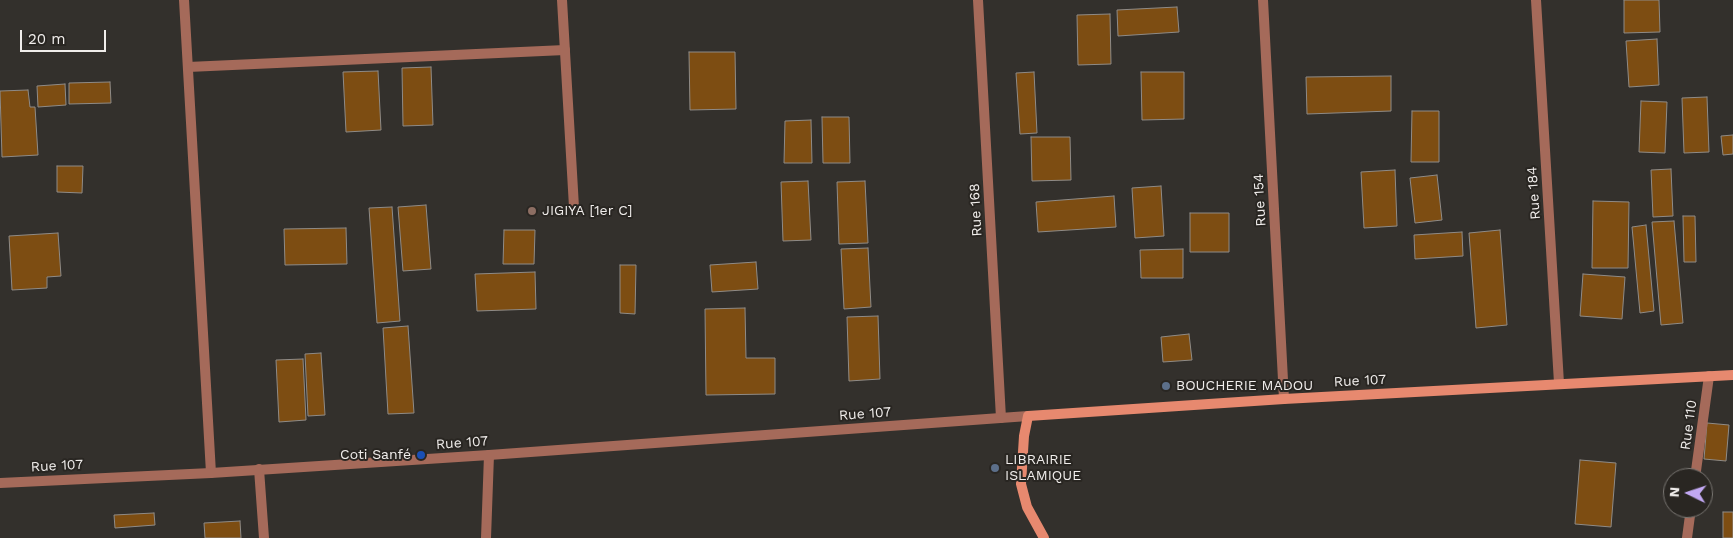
<!DOCTYPE html>
<html>
<head>
<meta charset="utf-8">
<style>
  body { margin:0 }
  #map { position:relative; width:1733px; height:538px; overflow:hidden; background:#33302c; font-family:"Work Sans",sans-serif }
  canvas { display:block }
  .north { position:absolute; left:1663px; top:468px; width:50px; height:50px; box-sizing:border-box; background:#292622; border:1px solid #797672; border-radius:50%; rotate:274deg; font-size:14px; font-weight:700; line-height:20px; text-align:center; color:#f0edeb }
  .north::after { content:''; display:block; margin:auto; width:18px; height:22px; background:#c2a8f3; clip-path:polygon(50% 0,100% 100%,50% 72%,0 100%) }
  .scale { position:absolute; left:20px; top:30px; width:86px; height:22px; box-sizing:border-box; border:2px solid #f0edeb; border-top:0; padding-left:6px; font-size:15px; line-height:18px; white-space:nowrap; color:#f0edeb; -webkit-text-stroke:4px #292622; paint-order:stroke }
</style>
</head>
<body>
<div id="map">
<canvas width="1733" height="538"></canvas>
<div class="north">N</div>
<div class="scale">20 m</div>
</div>
<script>
const context = document.querySelector('canvas').getContext('2d');
context.lineJoin = 'round';
function paint(path, color) { context.fillStyle = color; context.fill(path, 'evenodd'); }
const toPath = rows => new Path2D(rows.map(r => 'M' + r).join(''));
function trace(path, color, width, dash) { context.strokeStyle = color; context.lineWidth = width; context.lineCap = dash ? 'butt' : 'round'; context.setLineDash(dash || []); context.stroke(path); }
function label(font, color, halo, rows, align = 'center') {
  context.font = font + ' "Work Sans",sans-serif'; context.lineWidth = 4; context.setLineDash([]); context.textBaseline = 'middle'; context.strokeStyle = halo; context.fillStyle = color; for (const [text, x, y, turn = 0] of rows) {
    context.save(); context.translate(x, y); context.rotate((+turn || 0) * Math.PI / 180); context.textAlign = isNaN(turn) ? turn : align; if (halo) context.strokeText(text, 0, 0); context.fillText(text, 0, 0); context.restore();
  }
}
const building = toPath([
  [1624,0,1659,0,1660,32,1624,33,1624,0],
  [1177,7,1179,32,1118,36,1117,10,1177,7],
  [1110,14,1111,64,1078,65,1077,15,1110,14],
  [1657,39,1659,85,1629,87,1626,41,1657,39],
  [689,52,735,52,736,109,690,110,689,52],
  [431,67,433,125,403,126,402,68,431,67],
  [378,71,381,130,346,132,343,72,378,71],
  [1034,72,1037,133,1020,134,1016,73,1034,72],
  [1141,72,1184,72,1184,119,1142,120,1141,72],
  [1391,76,1391,111,1307,114,1306,77,1391,76],
  [110,82,111,103,69,104,69,83,110,82],
  [65,84,66,105,38,107,37,86,65,84],
  [28,90,30,107,35,107,38,155,2,157,0,91,28,90],
  [1707,97,1709,152,1684,153,1682,98,1707,97],
  [1641,101,1667,102,1665,153,1639,152,1641,101],
  [1412,111,1439,111,1439,162,1411,162,1412,111],
  [822,117,849,117,850,163,823,163,822,117],
  [811,120,812,163,784,163,785,121,811,120],
  [1733,135,1733,154,1723,155,1721,136,1733,135],
  [1031,137,1070,137,1071,180,1032,181,1031,137],
  [57,166,83,166,82,193,57,192,57,166],
  [1671,169,1673,216,1653,217,1651,170,1671,169],
  [1395,170,1397,226,1364,228,1361,172,1395,170],
  [1437,175,1442,220,1415,223,1410,178,1437,175],
  [808,181,811,240,783,241,781,182,808,181],
  [865,181,868,243,839,244,837,182,865,181],
  [1161,186,1164,236,1135,238,1132,188,1161,186],
  [1114,196,1116,227,1038,232,1036,202,1114,196],
  [1593,201,1629,202,1628,268,1592,268,1593,201],
  [426,205,431,269,403,271,398,207,426,205],
  [392,207,400,321,377,323,369,208,392,207],
  [1190,213,1229,213,1229,252,1190,252,1190,213],
  [1683,216,1695,216,1696,262,1684,262,1683,216],
  [1674,221,1683,323,1661,325,1652,222,1674,221],
  [1646,225,1654,311,1640,313,1632,227,1646,225],
  [346,228,347,264,285,265,284,229,346,228],
  [504,230,535,230,534,264,503,264,504,230],
  [1500,230,1507,325,1476,328,1469,233,1500,230],
  [1462,232,1463,256,1415,259,1414,235,1462,232],
  [58,233,61,276,47,277,47,288,12,290,9,236,58,233],
  [868,248,871,307,844,309,841,249,868,248],
  [1183,249,1183,278,1141,278,1140,250,1183,249],
  [756,262,758,289,712,292,710,265,756,262],
  [620,265,636,265,635,314,620,313,620,265],
  [535,272,536,309,477,311,475,274,535,272],
  [1583,274,1625,277,1622,319,1580,316,1583,274],
  [745,308,746,358,775,358,775,394,706,395,705,309,745,308],
  [878,316,880,379,849,381,847,317,878,316],
  [408,326,414,413,388,414,383,328,408,326],
  [1189,334,1192,360,1163,362,1161,337,1189,334],
  [321,353,325,415,308,416,305,354,321,353],
  [303,359,306,420,279,422,276,360,303,359],
  [1707,423,1729,425,1726,461,1704,459,1707,423],
  [1580,460,1616,463,1611,527,1575,524,1580,460],
  [1723,512,1733,512,1733,538,1723,538,1723,512],
  [154,513,155,525,115,528,114,515,154,513],
  [240,521,241,538,205,538,204,523,240,521]
]);
paint(building, '#7d4d12');
trace(building, '#8f8b87', 1);
trace(toPath([
  [188,67,565,50]
]), '#a56a5a', 10);
trace(toPath([
  [184,0,211,473],
  [562,0,574,207],
  [978,0,1001,418],
  [1263,0,1284,399],
  [1536,0,1559,383],
  [259,469,264,538],
  [1695,478,1709,376],
  [486,538,489,455],
  [1687,538,1691,508]
]), '#a56a5a', 10);
trace(toPath([
  [0,483,211,473,489,455,1028,416]
]), '#a56a5a', 10);
trace(toPath([
  [1044,538,1027,507,1021,484,1024,436,1028,416,1284,399,1733,375]
]), '#e7896f', 10);
for (const [x, y, r, color] of [
  [532,211,5,"#8d6e63"],
  [1166,386,5,"#5c6f8a"],
  [421,455,5,"#1a4fb4"],
  [995,468,5,"#5c6f8a"]
]) { const dot = new Path2D(); dot.arc(x, y, r, 0, 2 * Math.PI); context.fillStyle = color; context.fill(dot); trace(dot, '#292622', 2); }
label('14px', '#f0edeb', '#292622', [
  ["Rue 184",1534,193,-94],
  ["Rue 154",1260,200,-93],
  ["Rue 168",976,210,-93],
  ["Rue 107",1360,381,-3],
  ["Rue 107",865,414,-4],
  ["Rue 110",1689,425,-82],
  ["Rue 107",462,443,-4],
  ["Rue 107",57,466,-3]
]);
label('14px', '#f0edeb', '#292622', [
  ["JIGIYA [1er C]",542,211],
  ["BOUCHERIE MADOU",1176,386],
  ["Coti Sanfé",411,455,"right"],
  ["LIBRAIRIE",1005,460],
  ["ISLAMIQUE",1005,476]
], 'left');
</script>
</body>
</html>
